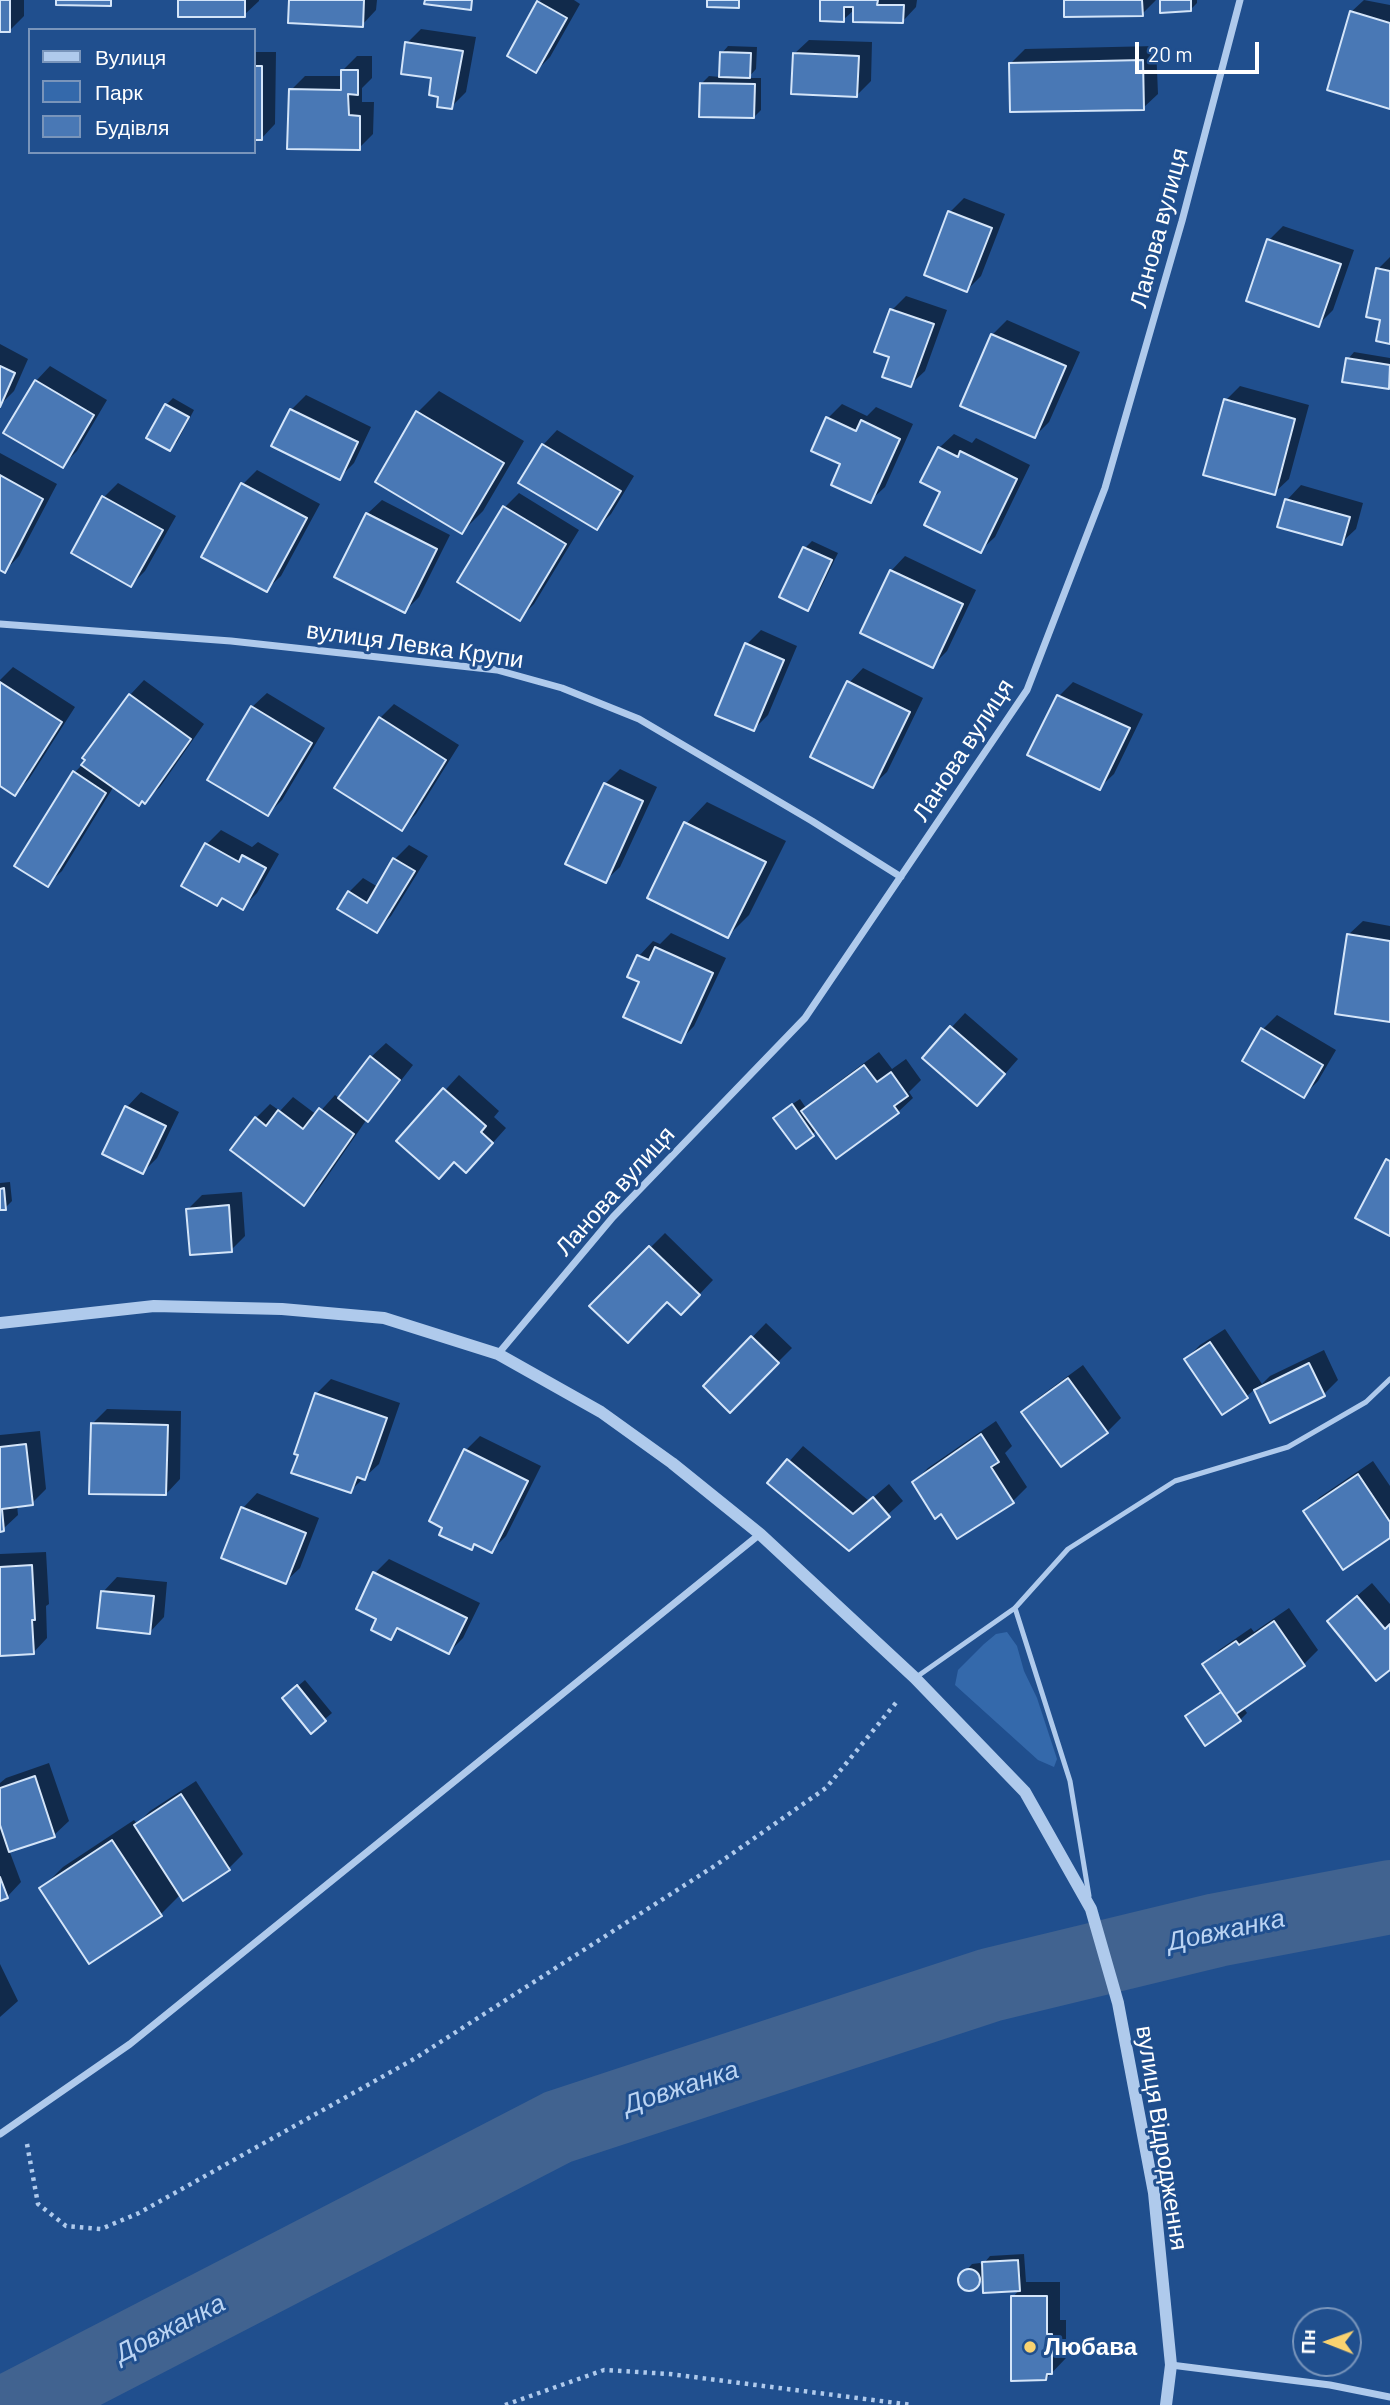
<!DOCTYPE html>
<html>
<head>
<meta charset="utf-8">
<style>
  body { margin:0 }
  #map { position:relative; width:1390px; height:2405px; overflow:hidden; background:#204f8e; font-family:Barlow,sans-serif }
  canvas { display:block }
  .legend { position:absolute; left:28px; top:28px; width:228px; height:126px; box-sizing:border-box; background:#204f8e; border:2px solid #7995bb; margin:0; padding:9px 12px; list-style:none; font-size:21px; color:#fff }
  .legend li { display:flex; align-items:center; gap:14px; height:35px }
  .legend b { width:35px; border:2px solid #7995bb }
  .north { position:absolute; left:1292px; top:2307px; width:70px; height:70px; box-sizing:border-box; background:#204f8e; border:2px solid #7995bb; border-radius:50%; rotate:271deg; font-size:19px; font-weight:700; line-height:28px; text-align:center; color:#fff }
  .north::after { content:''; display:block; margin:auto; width:24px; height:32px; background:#f9d270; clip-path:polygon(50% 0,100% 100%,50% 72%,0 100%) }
  .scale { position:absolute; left:1135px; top:42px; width:124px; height:32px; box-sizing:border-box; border:4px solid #fff; border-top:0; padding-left:9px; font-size:21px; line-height:24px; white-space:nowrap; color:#fff; -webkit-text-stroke:5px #204f8e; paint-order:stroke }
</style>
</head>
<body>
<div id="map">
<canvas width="1390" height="2405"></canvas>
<ul class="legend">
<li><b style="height:9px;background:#afcaec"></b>Вулиця</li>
<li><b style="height:19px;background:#3469ab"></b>Парк</li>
<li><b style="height:19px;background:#4978b5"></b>Будівля</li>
</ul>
<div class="north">Пн</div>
<div class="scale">20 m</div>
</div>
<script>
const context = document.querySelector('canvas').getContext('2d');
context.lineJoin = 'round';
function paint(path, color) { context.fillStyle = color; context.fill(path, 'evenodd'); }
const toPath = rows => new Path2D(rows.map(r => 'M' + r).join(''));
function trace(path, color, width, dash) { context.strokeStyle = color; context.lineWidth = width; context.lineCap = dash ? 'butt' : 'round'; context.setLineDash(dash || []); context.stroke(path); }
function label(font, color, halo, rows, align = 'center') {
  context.font = font + ' Barlow,sans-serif'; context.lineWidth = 6; context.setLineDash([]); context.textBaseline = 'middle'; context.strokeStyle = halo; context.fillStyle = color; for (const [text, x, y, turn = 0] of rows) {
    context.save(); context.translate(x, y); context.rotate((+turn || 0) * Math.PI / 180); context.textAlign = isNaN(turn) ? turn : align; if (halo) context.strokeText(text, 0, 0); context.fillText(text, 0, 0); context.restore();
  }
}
paint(toPath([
  [1007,1632,1017,1646,1024,1671,1037,1698,1057,1759,1054,1767,1038,1760,955,1685,958,1670,984,1644,996,1634]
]), '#3469ab');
paint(toPath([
  [0,0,24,0,24,16,10,30,0,30],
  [180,0,259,0,259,1,244,15],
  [291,0,377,0,376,10,362,25],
  [541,0,574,0,580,4,550,57,536,71,538,2],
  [822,0,917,0,916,7,902,22,855,9,843,20],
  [1066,0,1156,0,1142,14],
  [1161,0,1197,0,1197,3,1190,10],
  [1364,0,1390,5,1390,107,1351,12],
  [421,29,476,37,466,92,451,107,440,95,433,76,407,43],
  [809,40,872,42,871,81,857,95,794,54],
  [728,46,757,47,756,69,748,78,761,78,761,110,754,117,702,83,709,76,720,77,722,53],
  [1156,46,1158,94,1143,108,1010,64,1025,49],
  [254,52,276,52,275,124,261,139,254,139],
  [357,56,372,56,372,78,362,88,362,102,374,102,373,134,359,148,291,90,305,76,342,76,342,71],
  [964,198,1005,214,981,276,967,290,950,212],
  [1283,226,1354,250,1333,310,1318,325,1269,240],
  [1390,257,1390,342,1382,319,1378,269],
  [906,296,947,310,925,371,910,385,891,356,892,310],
  [1007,320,1080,352,1049,422,1035,436,992,335],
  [0,344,28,359,14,391,0,405],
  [1354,352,1390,358,1390,386,1348,359],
  [50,366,107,400,77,451,63,465,36,381],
  [1240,386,1309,405,1289,479,1274,493,1226,400],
  [439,391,524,441,483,511,462,532,377,481,418,412],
  [306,395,371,427,354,463,340,477,291,410],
  [173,398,194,410,177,442,170,449,166,405],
  [842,404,867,416,876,407,913,424,885,487,870,501,842,463,828,418],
  [557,430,634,476,611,514,597,528,543,445],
  [954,434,972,443,976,438,1030,465,995,537,980,551,943,491,939,448],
  [0,453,57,484,19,556,5,571,0,568],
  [257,470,320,504,281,576,266,590,204,556,243,484],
  [118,483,176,516,145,571,131,585,103,498],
  [1301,485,1363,503,1356,529,1341,543,1287,500],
  [519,493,579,530,534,604,520,618,505,507],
  [382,500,450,535,419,597,405,611,367,514],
  [812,541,838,553,814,602,807,609,781,596,805,548],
  [905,556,976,590,947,651,932,666,891,571],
  [761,630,797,646,768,715,754,729,747,644],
  [13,667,75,707,29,779,15,793,0,784,0,680],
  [863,668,923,698,887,772,872,786,849,683],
  [144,680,204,724,160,787,145,801,114,786,62,871,47,885,74,773,87,760,85,758,130,695],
  [1073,682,1143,714,1114,774,1099,788,1059,696],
  [267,693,325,728,282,800,268,814,252,707],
  [394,704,459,745,416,814,401,829,380,718],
  [620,769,657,787,620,867,605,881,568,863,605,784],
  [707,802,786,841,749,915,728,936,686,824],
  [221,830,252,847,258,842,279,854,257,893,242,908,224,897,217,904,184,885,207,844],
  [409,845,428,856,391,916,377,930,349,892,363,878,378,887,395,859],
  [1363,921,1390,926,1390,1020,1348,935],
  [671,933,726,958,694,1026,680,1041,641,981,630,976,639,956,653,941,660,944],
  [965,1013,1018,1059,991,1090,951,1028],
  [1277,1015,1336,1050,1318,1081,1304,1095,1263,1029],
  [386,1043,413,1065,382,1105,367,1119,318,1190,304,1204,256,1118,270,1104,280,1111,293,1097,317,1115,335,1095,340,1099,371,1057],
  [879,1052,892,1069,906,1059,921,1080,909,1092,913,1098,898,1112,817,1130,797,1147,782,1111,800,1099,806,1108,818,1097],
  [459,1075,499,1111,494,1117,506,1128,481,1156,455,1160,399,1141],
  [141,1092,179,1112,157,1158,143,1172,127,1107],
  [10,1182,12,1201,5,1208,0,1209,0,1183],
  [242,1192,245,1236,231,1250,188,1209,202,1195],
  [665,1233,713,1280,695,1299,592,1306],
  [766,1323,792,1348,730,1410,705,1386],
  [1225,1329,1262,1384,1270,1376,1324,1350,1338,1380,1324,1394,1271,1420,1255,1389,1247,1396,1186,1359,1200,1345],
  [1083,1365,1121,1418,1107,1432,1024,1412,1038,1398],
  [331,1379,400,1403,379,1464,350,1491,300,1453,316,1394],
  [107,1409,181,1411,180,1479,166,1494,92,1424],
  [996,1421,1012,1446,1005,1453,1027,1487,1013,1501,942,1512,914,1482,928,1468],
  [40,1431,46,1489,32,1503,17,1505,18,1515,3,1529,0,1530,0,1435],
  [480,1436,541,1466,506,1536,492,1550,477,1543,471,1548,466,1450],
  [803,1446,869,1501,889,1484,903,1501,849,1549,770,1483],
  [1373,1461,1390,1486,1390,1536,1305,1511,1320,1497],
  [257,1493,319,1518,300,1568,285,1582,223,1557,243,1508],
  [46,1552,49,1604,46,1606,47,1638,33,1653,0,1654,0,1554],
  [389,1559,480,1603,463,1638,449,1652,400,1628,391,1638,378,1618,375,1573],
  [117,1577,167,1582,164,1617,150,1632,103,1592],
  [1372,1583,1390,1604,1390,1667,1344,1607],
  [1289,1608,1318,1650,1304,1664,1243,1707,1247,1713,1240,1720,1188,1716,1222,1690,1204,1665,1219,1650,1251,1628,1254,1632],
  [305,1680,332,1713,311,1731,291,1692],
  [49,1763,69,1821,54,1835,9,1850,21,1882,7,1897,0,1899,0,1783,6,1778],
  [196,1781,243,1854,229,1868,181,1894,161,1914,41,1889,63,1867,134,1820,137,1824,150,1811],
  [0,1964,18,2001,0,2017],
  [1024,2254,1026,2282,1060,2282,1060,2320,1066,2320,1066,2358,1046,2379,1013,2297,1020,2289,984,2279,970,2290,961,2287,959,2279,972,2264,980,2263,984,2269,984,2263,990,2256]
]), '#0007');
trace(toPath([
  [20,2405,558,2127,990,1985,1217,1930,1390,1897]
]), '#416390', 74);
const building = toPath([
  [0,0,10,0,10,32,0,32,0,0],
  [56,0,111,0,111,6,56,5,56,0],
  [178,0,245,0,245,17,178,17,178,0],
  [289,0,364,0,363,27,288,23,289,0],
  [425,0,472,0,471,10,424,4,425,0],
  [707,0,739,0,739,8,707,7,707,0],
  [820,0,878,0,877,5,904,5,903,23,853,22,853,7,844,7,844,22,820,21,820,0],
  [1064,0,1142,0,1143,16,1064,17,1064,0],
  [1160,0,1191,0,1191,11,1160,13,1160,0],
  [537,1,567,18,536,73,507,56,537,1],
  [1350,11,1390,23,1390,109,1327,90,1350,11],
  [405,42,463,51,452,109,437,107,438,97,429,95,431,78,401,74,405,42],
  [720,52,751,53,750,78,719,77,720,52],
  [793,53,859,56,857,97,791,94,793,53],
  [1143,60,1144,110,1010,112,1009,63,1143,60],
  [254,66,262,66,262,140,254,140,254,66],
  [341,70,358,70,358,95,348,94,349,115,360,116,360,150,287,149,289,89,341,90,341,70],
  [700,83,755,84,754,118,699,117,700,83],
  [948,211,992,228,967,292,924,275,948,211],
  [1267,239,1341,264,1319,327,1246,301,1267,239],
  [1376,268,1390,271,1390,344,1376,341,1380,320,1366,317,1376,268],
  [890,309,934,324,911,387,882,377,889,357,874,352,890,309],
  [991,334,1066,366,1035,438,960,406,991,334],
  [1346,358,1390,365,1389,389,1342,382,1346,358],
  [0,366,15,373,0,407,0,366],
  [35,380,94,415,63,468,3,433,35,380],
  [1224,399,1295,419,1275,495,1203,475,1224,399],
  [165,404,189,417,170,451,146,438,165,404],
  [290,409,358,442,340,480,271,446,290,409],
  [416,411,504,463,462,534,375,482,416,411],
  [826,417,856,431,861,420,900,439,871,503,831,485,840,464,811,451,826,417],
  [542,444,621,491,597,530,518,483,542,444],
  [938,447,958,457,960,451,1017,479,981,553,924,525,940,492,920,482,938,447],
  [0,475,43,499,5,573,0,570,0,475],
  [241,483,307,518,267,592,201,557,241,483],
  [102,496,163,530,131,587,71,553,102,496],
  [1285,499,1350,517,1342,545,1277,527,1285,499],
  [503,506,566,544,520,621,457,582,503,506],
  [366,513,437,549,405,613,334,577,366,513],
  [803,547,832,560,808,611,779,597,803,547],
  [890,570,963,604,933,668,860,633,890,570],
  [745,643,784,660,754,731,715,715,745,643],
  [847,681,910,712,873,788,810,757,847,681],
  [0,682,62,722,15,796,0,786,0,682],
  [129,694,191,739,145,804,142,801,139,806,81,765,85,760,82,758,129,694],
  [1057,695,1130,728,1100,790,1027,755,1057,695],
  [251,706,312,743,268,816,207,780,251,706],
  [379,717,446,760,402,831,334,788,379,717],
  [73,771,106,793,48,887,14,866,73,771],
  [604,783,643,801,606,883,565,864,604,783],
  [684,822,766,862,728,938,647,898,684,822],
  [205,843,239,862,242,855,266,868,243,910,222,898,217,906,181,886,205,843],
  [393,858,415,871,377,933,337,909,348,891,367,903,393,858],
  [1347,934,1390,941,1390,1022,1335,1014,1347,934],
  [655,947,713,973,681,1043,623,1017,639,982,627,977,637,955,649,960,655,947],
  [950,1026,1005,1074,977,1106,922,1058,950,1026],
  [1261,1028,1323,1065,1304,1098,1242,1061,1261,1028],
  [370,1056,400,1080,368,1122,338,1098,370,1056],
  [864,1065,877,1082,891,1072,908,1096,894,1106,899,1113,836,1159,801,1111,864,1065],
  [443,1088,486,1126,481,1132,493,1143,466,1173,454,1162,439,1179,396,1141,443,1088],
  [792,1104,814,1136,796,1149,773,1118,792,1104],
  [125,1106,166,1126,143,1174,102,1154,125,1106],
  [319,1108,354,1134,304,1206,230,1150,255,1117,266,1126,278,1110,303,1129,319,1108],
  [1386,1159,1390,1161,1390,1236,1355,1218,1386,1159],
  [4,1188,6,1210,0,1210,0,1189,4,1188],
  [229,1205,232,1252,190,1255,186,1209,229,1205],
  [649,1246,700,1295,681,1315,667,1302,628,1343,589,1306,649,1246],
  [751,1336,779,1363,730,1413,703,1386,751,1336],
  [1210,1342,1248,1398,1222,1415,1184,1359,1210,1342],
  [1309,1363,1325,1396,1270,1423,1254,1390,1309,1363],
  [1068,1378,1108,1433,1061,1467,1021,1412,1068,1378],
  [315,1393,387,1418,365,1480,357,1477,351,1493,291,1473,298,1455,294,1454,315,1393],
  [91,1423,168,1425,166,1495,89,1494,91,1423],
  [981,1434,999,1462,991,1467,1014,1503,957,1539,941,1514,935,1519,912,1482,981,1434],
  [26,1444,33,1505,2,1509,4,1531,0,1532,0,1447,26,1444],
  [464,1449,528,1481,492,1553,474,1544,472,1550,439,1535,442,1528,429,1521,464,1449],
  [787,1459,853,1514,873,1497,890,1517,849,1551,767,1483,787,1459],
  [1358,1474,1390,1522,1390,1538,1343,1570,1303,1511,1358,1474],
  [241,1507,306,1533,286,1584,221,1558,241,1507],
  [32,1565,35,1620,32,1620,34,1654,0,1656,0,1567,32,1565],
  [373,1572,467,1618,449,1654,397,1628,391,1640,371,1630,376,1619,356,1609,373,1572],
  [101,1591,154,1596,150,1634,97,1628,101,1591],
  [1357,1596,1385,1629,1390,1624,1390,1670,1376,1681,1327,1621,1357,1596],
  [1274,1621,1305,1666,1236,1714,1202,1664,1236,1641,1239,1645,1274,1621],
  [297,1685,326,1721,311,1734,282,1698,297,1685],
  [1221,1692,1241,1721,1205,1746,1185,1716,1221,1692],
  [35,1776,55,1837,9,1852,0,1825,0,1788,35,1776],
  [181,1794,230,1870,183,1901,134,1825,181,1794],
  [112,1840,162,1916,89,1964,39,1888,112,1840],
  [0,1877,8,1898,0,1901,0,1877],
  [1018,2260,1020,2291,983,2293,982,2262,1018,2260],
  '958 2280a11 11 0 1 1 22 0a11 11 0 1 1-22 0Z',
  [1011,2296,1047,2296,1047,2334,1052,2334,1052,2374,1047,2374,1046,2380,1011,2381,1011,2296]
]);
paint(building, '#4978b5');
trace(building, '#d4e5f9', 2);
trace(toPath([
  [27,2144,38,2204,66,2226,101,2229,139,2213,414,2059,716,1865,826,1788,899,1699],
  [505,2405,604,2370,670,2374,912,2405]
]), '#afcaec', 4.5, [3.5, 5]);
trace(toPath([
  [1015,1608,1070,1781,1089,1896],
  [915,1678,1015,1608,1068,1549,1175,1481,1288,1447,1366,1402,1390,1379]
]), '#afcaec', 5);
trace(toPath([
  [0,624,231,641,497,670,562,688,639,719,812,821,901,877],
  [498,1354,613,1217,805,1018,1027,690,1105,488,1182,221,1240,0],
  [0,2134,130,2044,760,1534],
  [1171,2365,1330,2385,1390,2397]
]), '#afcaec', 7);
trace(toPath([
  [0,1323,154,1306,282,1309,384,1318,498,1354,601,1412,672,1463,760,1534,915,1678,1025,1792,1091,1909,1118,2003,1154,2193,1171,2365,1166,2405]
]), '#afcaec', 12);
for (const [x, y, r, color] of [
  [1030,2347,7,"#f9d270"]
]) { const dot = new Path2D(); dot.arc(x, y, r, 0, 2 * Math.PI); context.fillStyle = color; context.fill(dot); trace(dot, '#204f8e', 2.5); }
label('24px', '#fff', '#204f8e', [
  ["Ланова вулиця",1159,228,-75],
  ["вулиця Левка Крупи",415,645,8],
  ["Ланова вулиця",963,750,-57],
  ["Ланова вулиця",615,1191,-48],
  ["вулиця Відродження",1162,2138,81]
]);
label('bold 24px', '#fff', '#204f8e', [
  ["Любава",1044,2347]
], 'left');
label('italic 26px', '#bbd4f3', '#204f8e', [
  ["Довжанка",1226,1930,-12],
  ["Довжанка",681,2087,-18],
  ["Довжанка",170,2328,-27]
]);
</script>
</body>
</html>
